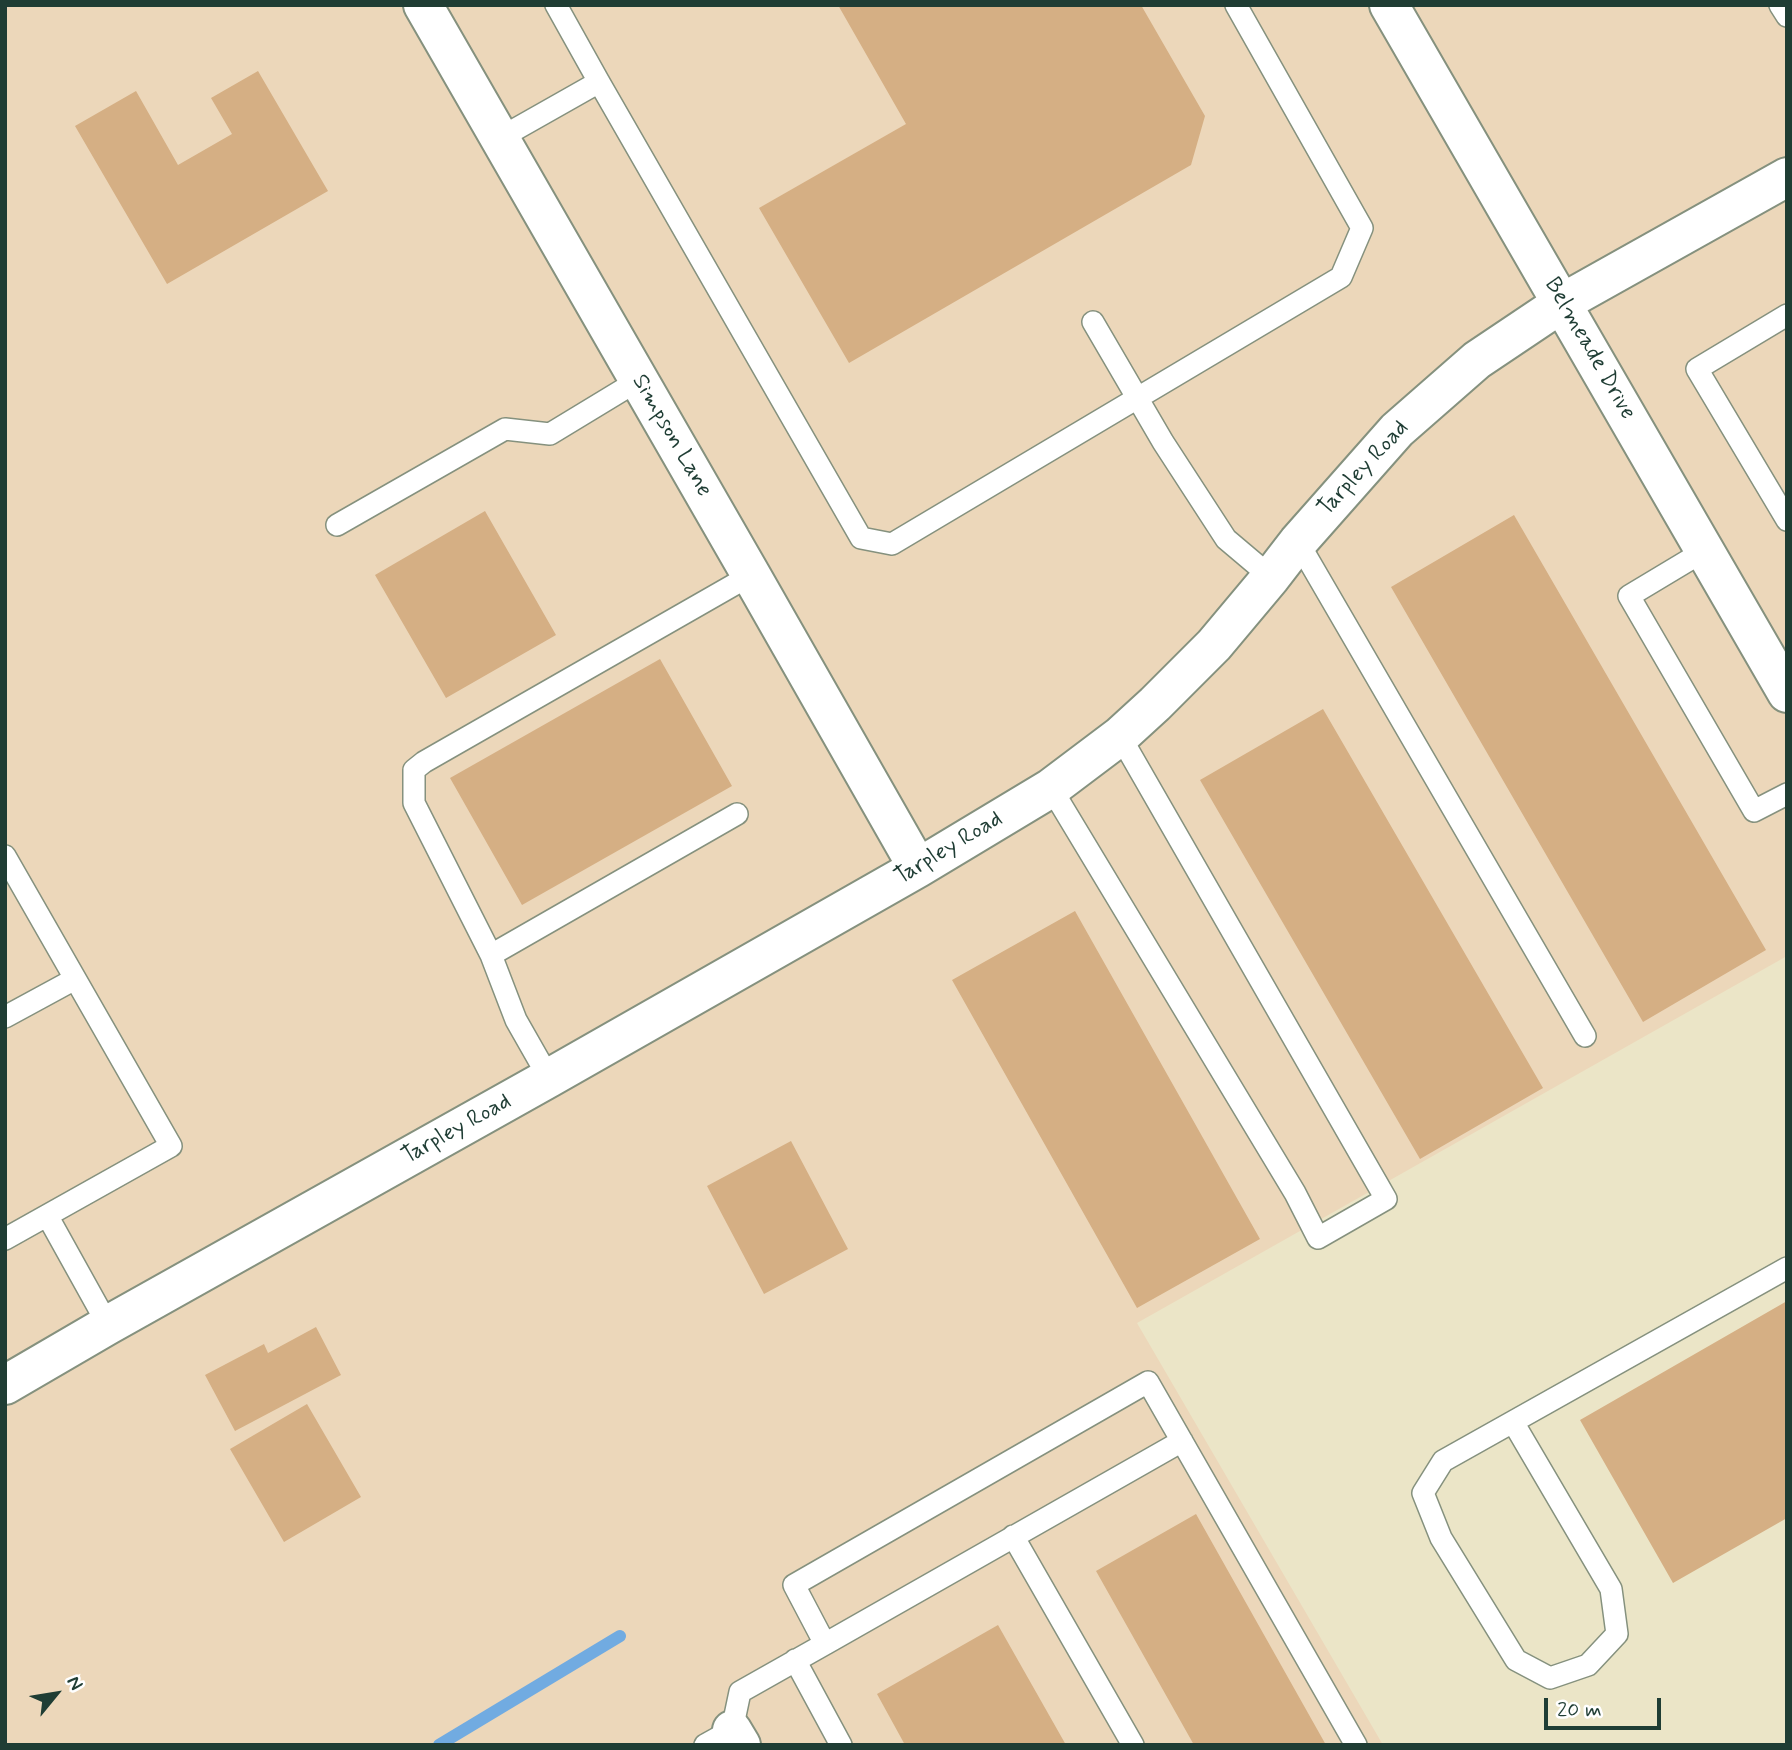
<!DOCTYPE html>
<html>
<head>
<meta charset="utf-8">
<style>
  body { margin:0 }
  #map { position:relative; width:1792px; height:1750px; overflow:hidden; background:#ebe5c7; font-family:Mynerve,sans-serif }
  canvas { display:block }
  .frame { position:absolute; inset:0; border:7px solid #1f3d34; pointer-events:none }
  .north { position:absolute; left:21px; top:1659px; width:70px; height:70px; -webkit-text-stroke:5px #fff; paint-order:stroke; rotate:60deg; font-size:19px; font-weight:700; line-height:28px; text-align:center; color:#1f3d34 }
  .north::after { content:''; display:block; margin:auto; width:24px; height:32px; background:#1f3d34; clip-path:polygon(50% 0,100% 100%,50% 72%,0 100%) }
  .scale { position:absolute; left:1544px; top:1698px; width:117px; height:32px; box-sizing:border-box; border:4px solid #1f3d34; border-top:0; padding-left:9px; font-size:21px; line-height:24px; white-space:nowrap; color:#1f3d34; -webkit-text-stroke:5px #fff; paint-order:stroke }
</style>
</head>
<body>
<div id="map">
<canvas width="1792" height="1750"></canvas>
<div class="frame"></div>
<div class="north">N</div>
<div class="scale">20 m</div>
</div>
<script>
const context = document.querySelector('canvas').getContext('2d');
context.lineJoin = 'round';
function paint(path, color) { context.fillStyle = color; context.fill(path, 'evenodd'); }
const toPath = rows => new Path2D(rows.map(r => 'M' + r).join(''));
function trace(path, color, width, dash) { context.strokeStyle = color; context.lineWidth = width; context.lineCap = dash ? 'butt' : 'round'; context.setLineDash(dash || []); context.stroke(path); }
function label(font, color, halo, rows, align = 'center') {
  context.font = font + ' Mynerve,sans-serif'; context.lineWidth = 6; context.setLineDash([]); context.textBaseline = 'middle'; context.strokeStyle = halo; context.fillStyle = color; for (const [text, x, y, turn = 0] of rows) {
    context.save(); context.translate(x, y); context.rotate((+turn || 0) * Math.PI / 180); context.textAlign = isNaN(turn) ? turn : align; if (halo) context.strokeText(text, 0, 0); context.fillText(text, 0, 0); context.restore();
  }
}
paint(toPath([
  [5,5,1787,5,1787,956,1137,1323,1383,1745,5,1745]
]), '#ecd7ba');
trace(toPath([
  [439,1745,620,1636]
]), '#71abe1', 12);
paint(toPath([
  [838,5,1141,5,1205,116,1191,165,849,363,759,208,906,124],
  [258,71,328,191,167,284,75,126,136,91,178,165,232,134,211,98],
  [485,511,556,635,446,698,375,575],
  [1514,515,1766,950,1643,1022,1391,587],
  [660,659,732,786,522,905,450,778],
  [1323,709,1543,1088,1420,1159,1200,780],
  [1075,911,1260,1239,1137,1308,952,980],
  [791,1141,848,1249,764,1294,707,1186],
  [1787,1301,1787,1518,1673,1583,1580,1420],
  [316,1327,341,1375,235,1431,205,1375,264,1344,268,1353],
  [307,1404,361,1497,284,1542,230,1449],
  [1196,1514,1326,1745,1194,1745,1096,1571],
  [998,1625,1066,1745,905,1745,877,1694]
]), '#d5af84');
const lane = toPath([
  [556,5,599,82,861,538,892,544,1341,277,1362,228,1236,5],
  [1780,5,1787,16],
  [500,138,599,82],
  [1787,315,1697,369,1787,520],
  [1093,322,1163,442,1226,539,1271,577],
  [337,525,505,429,550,434,639,380],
  [1298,542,1585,1036],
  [1704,551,1629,596,1754,811,1787,794],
  [1051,788,1295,1193,1318,1238,1386,1199,1120,736],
  [5,856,171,1146,5,1239],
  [491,955,737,814],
  [5,1017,75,979],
  [549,1078,516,1020,491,955,414,803,414,770,424,762,751,575],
  [48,1217,108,1325],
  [1513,1422,1611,1589,1617,1634,1588,1665,1550,1678,1516,1660,1441,1538,1423,1493,1443,1461,1787,1268],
  [1013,1536,1133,1745],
  [825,1644,1182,1441],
  [795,1660,841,1745],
  [705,1745,732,1730,740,1692,825,1644,794,1585,1148,1382,1356,1745]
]);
const street = toPath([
  [423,5,751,575,918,868],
  [1389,5,1787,693],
  [5,1385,108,1325,549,1078,918,868,1051,788,1120,736,1155,704,1214,645,1271,577,1298,542,1397,430,1477,360,1562,303,1787,177],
  [732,1730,741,1745]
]);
trace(lane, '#85917e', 24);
trace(street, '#85917e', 42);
trace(lane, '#fff', 21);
trace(street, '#fff', 38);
label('23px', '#1f3d34', '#fff', [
  ["Belmeade Drive",1589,349,60],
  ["Simpson Lane",671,436,60],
  ["Tarpley Road",1364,469,-47],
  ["Tarpley Road",949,849,-31],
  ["Tarpley Road",457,1130,-29]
]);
</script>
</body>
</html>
